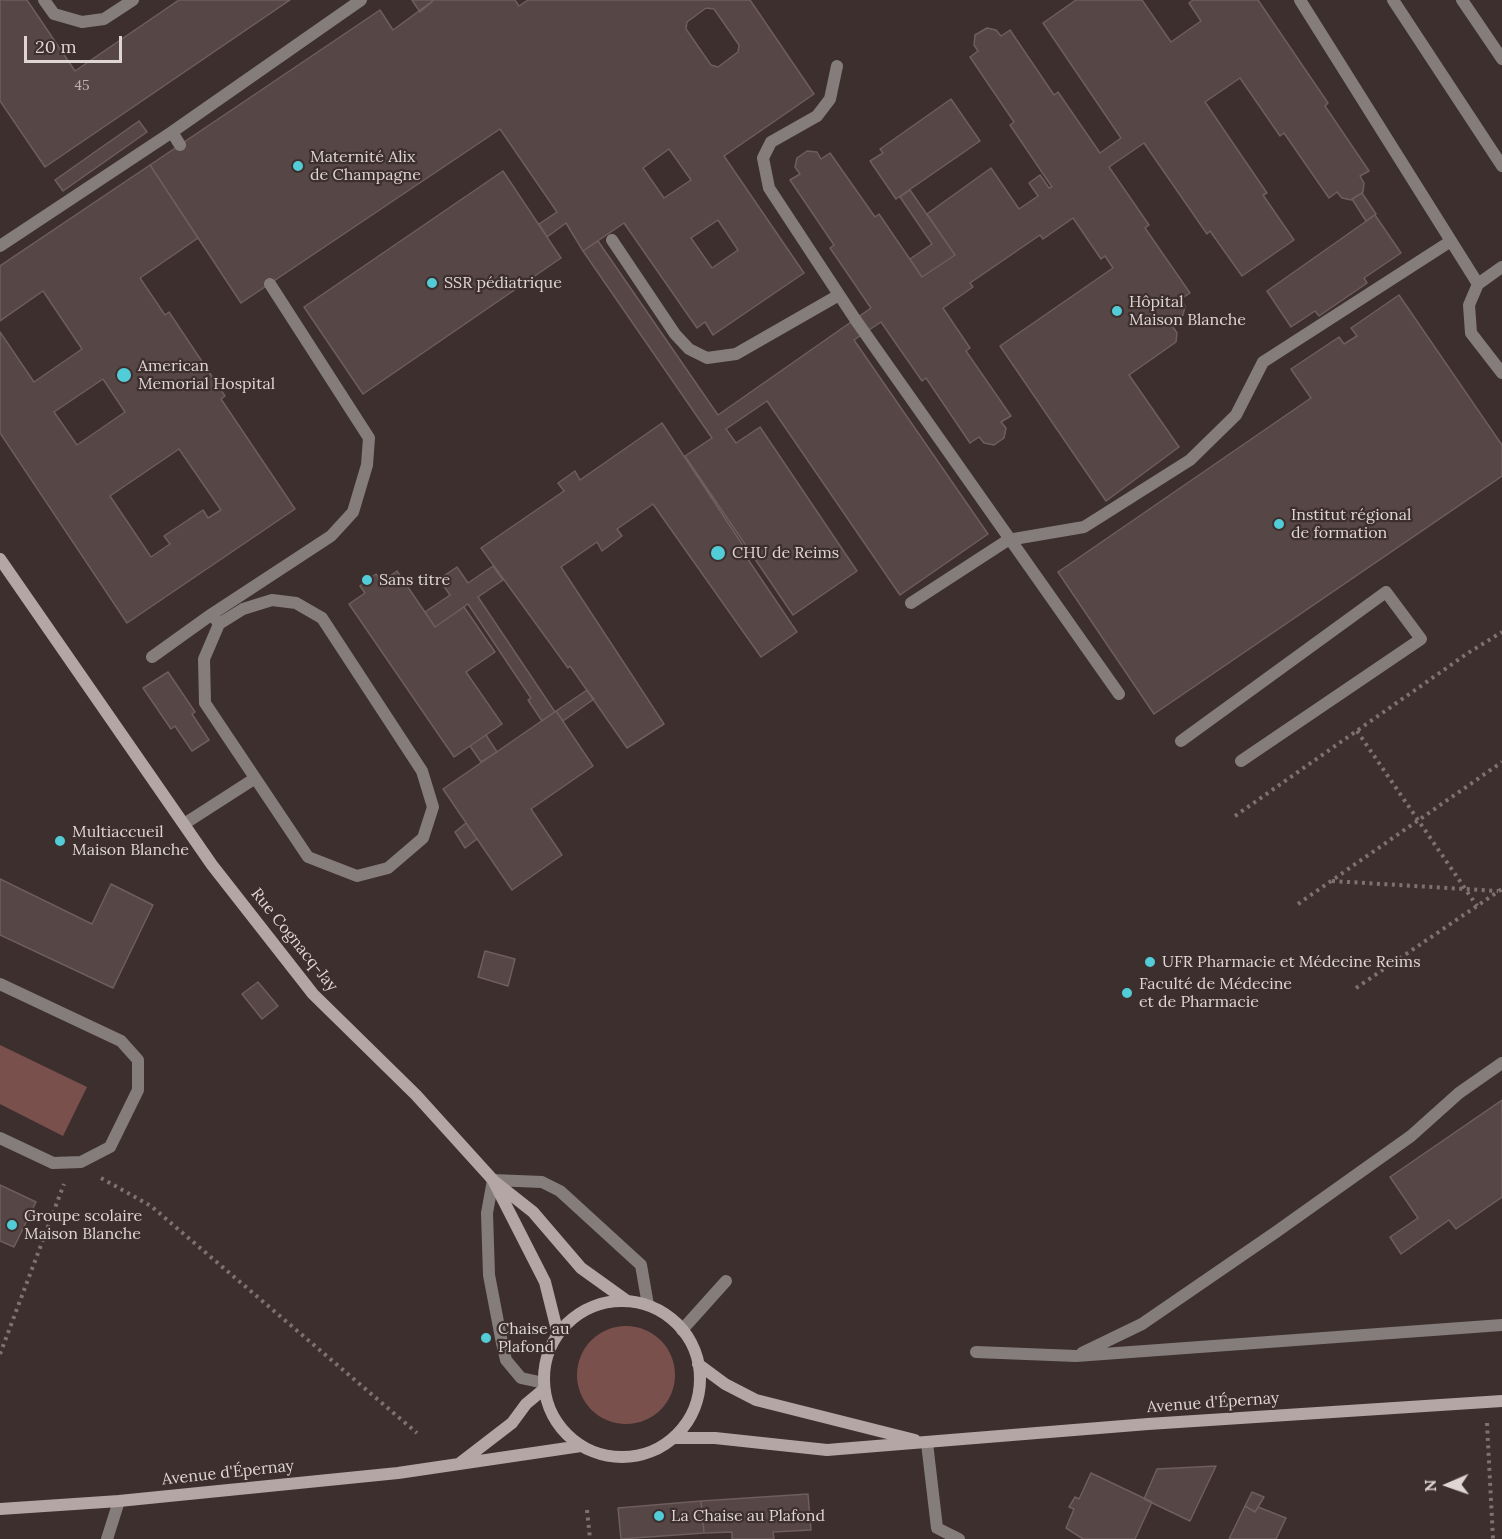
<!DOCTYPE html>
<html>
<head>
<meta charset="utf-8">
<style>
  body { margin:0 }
  #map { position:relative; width:1502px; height:1539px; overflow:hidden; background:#3d2f2e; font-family:Lora,serif }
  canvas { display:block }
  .north { position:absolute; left:1418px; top:1455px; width:60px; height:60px; -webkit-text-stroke:4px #3d2f2e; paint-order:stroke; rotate:268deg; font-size:16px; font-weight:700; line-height:24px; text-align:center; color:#dfd5d4 }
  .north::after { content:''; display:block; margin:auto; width:21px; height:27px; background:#dfd5d4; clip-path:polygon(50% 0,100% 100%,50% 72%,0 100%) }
  .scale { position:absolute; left:24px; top:36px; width:98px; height:27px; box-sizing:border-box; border:3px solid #dfd5d4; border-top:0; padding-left:8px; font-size:18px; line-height:21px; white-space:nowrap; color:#dfd5d4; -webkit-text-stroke:4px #3d2f2e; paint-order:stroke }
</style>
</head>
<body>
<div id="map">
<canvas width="1502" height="1539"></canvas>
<div class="north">N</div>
<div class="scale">20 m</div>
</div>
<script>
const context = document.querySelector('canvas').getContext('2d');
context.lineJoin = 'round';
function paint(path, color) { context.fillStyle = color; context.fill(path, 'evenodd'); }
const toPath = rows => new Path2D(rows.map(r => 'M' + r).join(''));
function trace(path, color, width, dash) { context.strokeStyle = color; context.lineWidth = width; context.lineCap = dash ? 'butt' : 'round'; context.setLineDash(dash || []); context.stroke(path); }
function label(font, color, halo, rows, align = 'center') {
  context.font = font + ' Lora,serif'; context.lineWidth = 4.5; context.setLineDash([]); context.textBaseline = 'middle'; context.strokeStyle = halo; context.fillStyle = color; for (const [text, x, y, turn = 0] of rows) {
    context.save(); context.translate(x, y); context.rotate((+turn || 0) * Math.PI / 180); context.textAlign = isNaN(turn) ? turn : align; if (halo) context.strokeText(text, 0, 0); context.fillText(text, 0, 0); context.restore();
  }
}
paint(toPath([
  [0,1045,87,1087,63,1136,0,1104],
  '577 1375a49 49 0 1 1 98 0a49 49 0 1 1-98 0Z'
]), '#7a504d');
const building = toPath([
  [0,0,27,0,75,71,179,0,290,0,45,167,0,101,0,0],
  [412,0,432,0,433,1,420,12,412,0],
  [434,0,515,0,519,6,528,0,750,0,814,94,724,156,804,273,713,335,705,322,697,328,624,223,583,251,566,223,547,237,539,224,557,212,500,129,241,303,150,165,380,10,393,30,434,0],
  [706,8,714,9,739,45,738,52,718,67,711,65,686,29,687,22,706,8],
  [669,149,691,180,664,198,643,168,669,149],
  [718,220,738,250,712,268,691,238,718,220],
  [1076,0,1142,0,1171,42,1201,21,1189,3,1193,0,1258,0,1328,103,1325,106,1369,171,1360,176,1364,183,1363,192,1351,200,1342,198,1337,192,1329,198,1284,133,1280,136,1240,78,1205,102,1267,193,1263,195,1294,240,1242,276,1210,231,1207,234,1144,143,1109,167,1149,225,1145,228,1190,293,1181,299,1185,306,1183,315,1171,324,1177,333,1176,342,1129,375,1179,447,1106,501,1000,346,1113,268,1105,256,1101,259,1073,218,1043,239,1040,235,970,283,973,287,943,308,970,348,966,351,1011,416,1001,422,1006,428,1004,438,994,445,984,443,979,437,970,443,926,378,922,381,881,322,854,340,988,534,900,595,767,401,726,429,736,443,760,427,857,571,793,615,685,456,712,438,583,251,598,241,718,415,871,308,830,248,834,245,790,180,800,174,795,167,797,158,807,151,817,152,821,159,830,153,875,217,879,214,922,277,955,255,927,214,991,168,1019,209,1038,196,1029,183,1040,175,1049,188,1052,187,1010,125,1014,122,970,57,978,51,974,45,975,35,987,28,996,30,1001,36,1010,30,1054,95,1058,92,1100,153,1121,138,1043,23,1076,0],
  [951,99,980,141,896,199,870,161,883,153,880,149,951,99],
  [139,121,147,132,63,191,55,180,139,121],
  [150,165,198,238,140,278,165,315,169,312,225,396,221,399,295,509,127,623,0,433,0,332,34,382,82,349,43,291,0,321,0,266,150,165],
  [103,379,125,412,77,445,54,412,103,379],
  [179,449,221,510,208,518,203,510,164,536,170,544,151,557,110,496,179,449],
  [503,171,561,258,363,394,304,307,503,171],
  [910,190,955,255,922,277,910,259,932,244,900,197,910,190],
  [1362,193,1376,214,1366,221,1352,199,1362,193],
  [1375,215,1401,253,1364,278,1367,283,1319,316,1315,311,1291,327,1267,291,1375,215],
  [1399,295,1502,445,1502,476,1154,714,1058,572,1311,398,1291,369,1339,337,1344,344,1357,336,1351,328,1399,295],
  [662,423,744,547,741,549,797,632,761,657,653,504,617,529,622,536,602,551,597,542,561,567,664,724,627,748,570,666,568,668,481,548,564,491,558,483,575,471,580,480,662,423],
  [493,566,503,580,478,597,555,712,542,721,528,700,531,698,468,604,435,627,425,612,450,595,439,579,457,567,468,583,493,566],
  [397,571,435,627,464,607,495,652,466,672,502,724,454,757,349,604,365,593,360,586,367,580,376,574,381,582,397,571],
  [168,672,195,712,192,714,209,740,192,751,175,726,171,729,143,688,168,672],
  [587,690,594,699,563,721,556,711,587,690],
  [556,711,593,766,531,809,562,855,512,890,443,789,556,711],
  [486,735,497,752,481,762,470,746,486,735],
  [466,823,477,839,465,848,455,832,466,823],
  [0,879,92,924,111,884,153,905,113,988,0,935,0,879],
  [485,951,515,959,508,986,478,977,485,951],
  [258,982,278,1006,262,1019,242,994,258,982],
  [1502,1100,1502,1197,1456,1229,1449,1220,1401,1254,1390,1237,1418,1218,1390,1177,1502,1100],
  [0,1185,36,1202,14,1247,0,1241,0,1185],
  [1216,1466,1190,1521,1144,1499,1157,1469,1216,1466],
  [1091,1473,1152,1502,1135,1539,1083,1539,1066,1528,1074,1509,1069,1507,1075,1497,1079,1499,1091,1473],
  [1252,1492,1264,1497,1255,1512,1245,1506,1252,1492],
  [808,1494,811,1530,773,1532,774,1539,732,1539,732,1532,704,1533,701,1501,808,1494],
  [701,1501,704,1533,621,1539,618,1508,701,1501],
  [1245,1506,1255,1512,1258,1507,1286,1518,1276,1539,1229,1539,1245,1506]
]);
paint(building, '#564645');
trace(building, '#6e5e5d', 1.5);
trace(toPath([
  [1357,731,1477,906],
  [1235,816,1468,653,1502,632],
  [1332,881,1498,891],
  [1298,904,1502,762],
  [1356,988,1502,889],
  [101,1178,151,1206,417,1433],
  [0,1354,64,1184],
  [1487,1423,1493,1539],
  [587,1510,590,1539]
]), '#7e7170', 4, [3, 4.5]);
trace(toPath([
  [44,0,54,14,82,22,104,19,133,0],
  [1300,0,1478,284,1502,267],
  [1393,0,1502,166],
  [1462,0,1502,59],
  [837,66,830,99,817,116,771,142,763,158,769,188,855,319,1119,694],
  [180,145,172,132,361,0],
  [612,240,675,334,689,349,707,358,736,354,839,295],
  [0,246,172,132],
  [1478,284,1469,305,1471,333,1502,373],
  [911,603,1008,540,1084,527,1190,460,1236,415,1263,362,1451,241],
  [212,614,219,624,204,659,205,703,308,857,357,876,388,868,423,838,433,807,422,771,322,618,296,603,272,600,243,609,219,624],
  [152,657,212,614,331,536,353,512,367,465,369,438,270,284],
  [1181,741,1386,592,1421,639,1241,761],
  [184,824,254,779],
  [682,1330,726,1281],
  [976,1352,1076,1356,1502,1325],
  [1082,1353,1142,1324,1276,1232,1411,1136,1459,1093,1502,1063],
  [544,1383,521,1378,506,1360,502,1343,489,1275,487,1213,493,1180,542,1182,560,1191,641,1265,648,1305],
  [107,1539,119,1501]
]), '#857d7c', 12);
trace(toPath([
  [0,984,121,1041,138,1060,138,1090,110,1147,81,1162,53,1163,0,1138],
  [927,1443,937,1528,959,1539]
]), '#857d7c', 12);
trace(toPath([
  [0,559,212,865,313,994,416,1095,493,1180,545,1282,558,1334],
  [495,1182,533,1212,581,1268,627,1301],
  '544 1379a78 78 0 1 1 156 0a78 78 0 1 1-156 0Z',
  [698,1364,725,1384,756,1400,915,1440],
  [673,1438,715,1438,827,1450,1148,1424,1502,1401],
  [460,1463,512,1423,526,1404,544,1389],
  [0,1509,119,1501,398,1473,581,1446]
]), '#b3a6a5', 12);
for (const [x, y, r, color] of [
  [298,166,6,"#52ccd6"],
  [432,283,6,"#52ccd6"],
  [1117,311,6,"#52ccd6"],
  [124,375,8,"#52ccd6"],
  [1279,524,6,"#52ccd6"],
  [718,553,8,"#52ccd6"],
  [367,580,6,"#52ccd6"],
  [60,841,6,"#52ccd6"],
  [1150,962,6,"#52ccd6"],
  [1127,993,6,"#52ccd6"],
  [12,1225,6,"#52ccd6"],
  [486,1338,6,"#52ccd6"],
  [659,1516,6,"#52ccd6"]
]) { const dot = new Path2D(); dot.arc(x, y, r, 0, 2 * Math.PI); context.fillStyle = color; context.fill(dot); trace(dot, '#3d2f2e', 2); }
label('14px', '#bdb1b0', null, [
  ["45",82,86]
]);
label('16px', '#dfd5d4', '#3d2f2e', [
  ["Maternité Alix",310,157],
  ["de Champagne",310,175],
  ["SSR pédiatrique",444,283],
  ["Hôpital",1129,302],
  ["Maison Blanche",1129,320],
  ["American",138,366],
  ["Memorial Hospital",138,384],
  ["Institut régional",1291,515],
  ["de formation",1291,533],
  ["CHU de Reims",732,553],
  ["Sans titre",379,580],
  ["Multiaccueil",72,832],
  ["Maison Blanche",72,850],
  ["UFR Pharmacie et Médecine Reims",1162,962],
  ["Faculté de Médecine",1139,984],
  ["et de Pharmacie",1139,1002],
  ["Groupe scolaire",24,1216],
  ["Maison Blanche",24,1234],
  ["Chaise au",498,1329],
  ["Plafond",498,1347],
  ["La Chaise au Plafond",671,1516]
], 'left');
label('16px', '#dfd5d4', '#3d2f2e', [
  ["Rue Cognacq-Jay",294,940,51],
  ["Avenue d'Épernay",1213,1403,-4],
  ["Avenue d'Épernay",228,1473,-6]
]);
</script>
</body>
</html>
